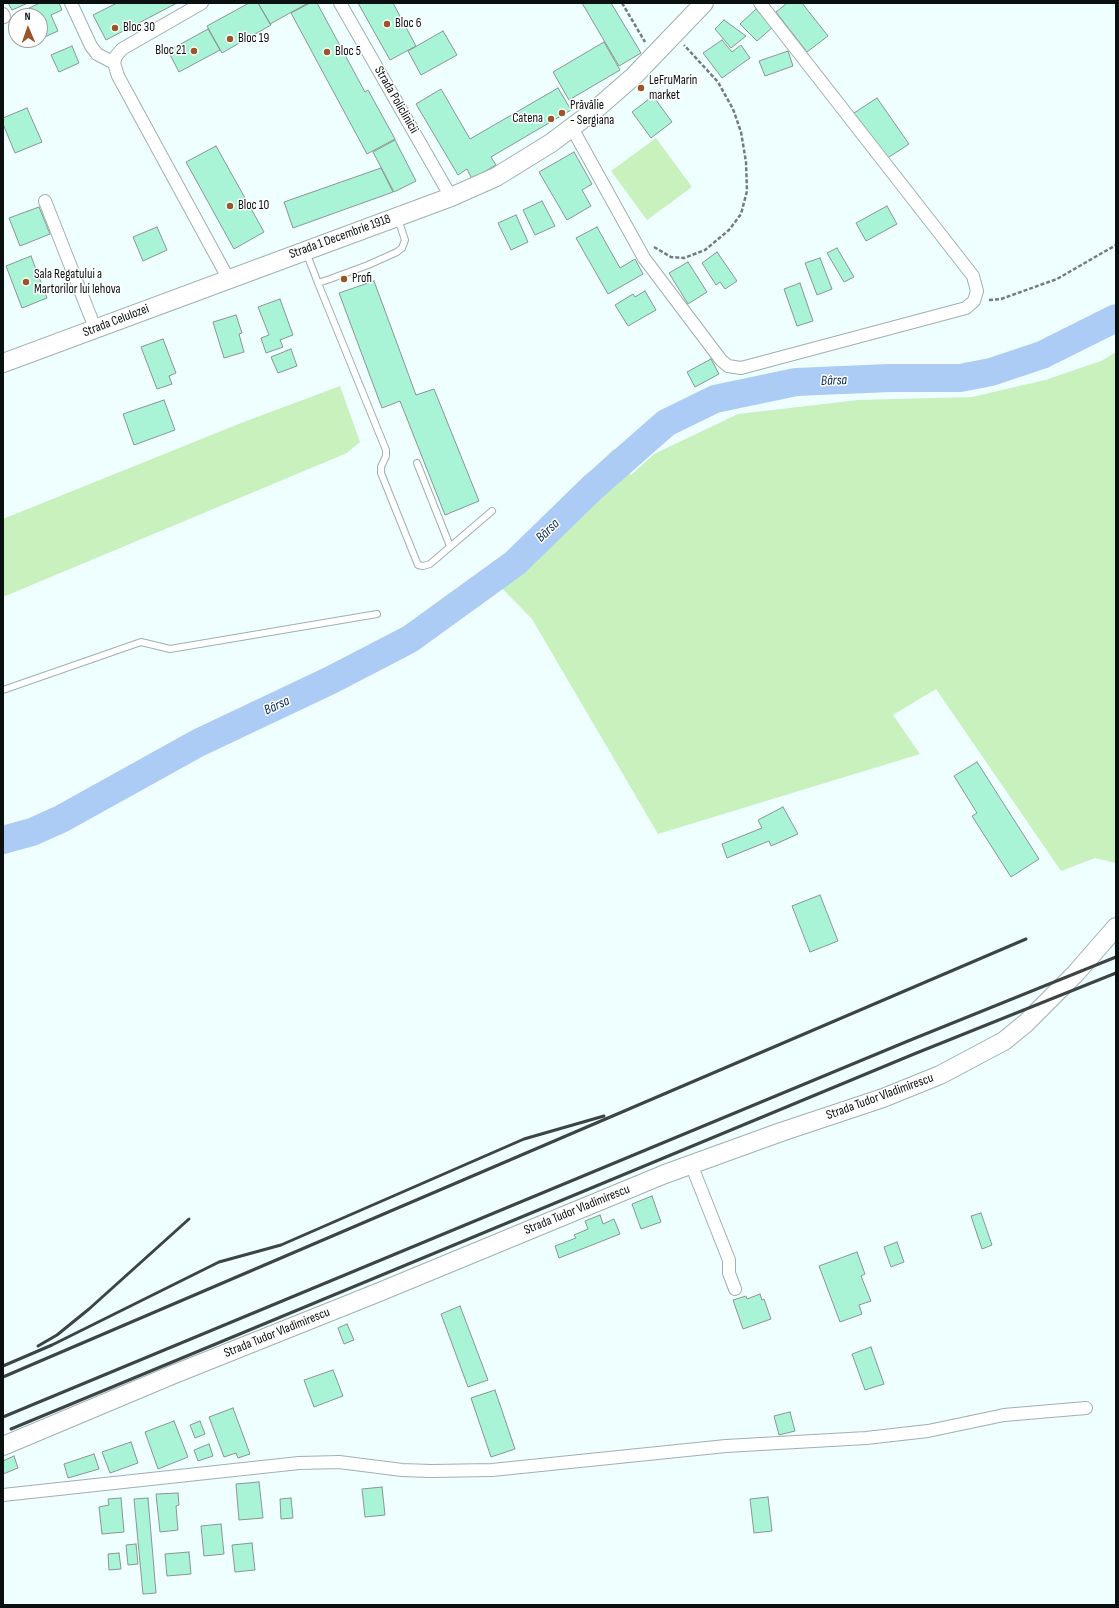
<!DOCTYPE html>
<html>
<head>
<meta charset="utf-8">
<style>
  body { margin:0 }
  #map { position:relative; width:1119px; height:1608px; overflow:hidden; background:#efffff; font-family:"Sofia Sans Condensed",sans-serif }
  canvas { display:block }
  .frame { position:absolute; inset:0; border:4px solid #0a0f0f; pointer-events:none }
  .north { position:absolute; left:8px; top:8px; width:40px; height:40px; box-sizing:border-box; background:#fff; border:1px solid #9d9f9f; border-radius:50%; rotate:358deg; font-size:11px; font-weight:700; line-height:16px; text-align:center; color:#0a0f0f }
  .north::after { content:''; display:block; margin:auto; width:14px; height:18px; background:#9a5629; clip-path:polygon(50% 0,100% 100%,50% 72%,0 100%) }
</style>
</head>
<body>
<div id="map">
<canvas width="1119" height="1608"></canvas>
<div class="frame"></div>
<div class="north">N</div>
</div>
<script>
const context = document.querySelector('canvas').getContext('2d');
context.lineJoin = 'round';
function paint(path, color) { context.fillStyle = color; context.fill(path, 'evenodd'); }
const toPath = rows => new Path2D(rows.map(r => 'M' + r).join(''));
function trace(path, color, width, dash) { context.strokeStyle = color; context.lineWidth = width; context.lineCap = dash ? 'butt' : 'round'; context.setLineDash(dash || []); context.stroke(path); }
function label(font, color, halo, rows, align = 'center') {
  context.font = font + ' "Sofia Sans Condensed",sans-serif'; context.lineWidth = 3; context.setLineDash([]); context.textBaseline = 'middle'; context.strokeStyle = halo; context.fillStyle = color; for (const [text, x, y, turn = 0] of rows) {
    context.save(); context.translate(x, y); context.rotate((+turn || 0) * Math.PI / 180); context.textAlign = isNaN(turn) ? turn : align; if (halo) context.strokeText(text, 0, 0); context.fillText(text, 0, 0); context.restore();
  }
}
paint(toPath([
  [656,138,692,187,647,220,611,171],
  [1116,352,1116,863,1095,858,1061,871,936,689,893,715,920,754,658,834,532,619,486,572,614,449,631,475,654,454,738,414,858,400,972,397,1045,380,1101,361],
  [340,386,360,442,347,453,3,597,3,519,241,423]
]), '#c8f1bd');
trace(toPath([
  [3,840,32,832,61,819,198,743,331,680,410,639,515,563,592,488,666,423,715,399,796,382,890,378,960,378,991,372,1042,355,1116,318]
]), '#accbf5', 28);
const building = toPath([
  [8,3,28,3,12,10,8,3],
  [40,3,59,3,62,10,51,15,58,31,40,39,40,16,16,16,16,18,14,15,40,3],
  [117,3,177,3,106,40,93,15,117,3],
  [249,3,258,3,271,25,222,53,207,26,249,3],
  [258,3,308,3,270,24,258,3],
  [310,3,317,3,365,92,368,90,395,139,367,154,291,13,310,3],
  [358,3,393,3,416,46,390,60,358,3],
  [582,3,611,3,641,53,619,66,582,3],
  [787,3,802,3,828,36,807,52,776,12,787,3],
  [756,9,773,27,757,41,740,24,756,9],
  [724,20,746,36,731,48,715,29,724,20],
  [208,29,220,50,179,72,168,51,208,29],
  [443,31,457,55,421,75,408,51,443,31],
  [722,40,732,52,741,45,750,58,722,78,703,53,722,40],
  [604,42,620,70,569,100,553,72,604,42],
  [72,46,79,63,59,72,51,55,72,46],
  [788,51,793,66,765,76,759,61,788,51],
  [558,88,571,110,491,157,496,165,472,179,467,169,458,175,416,104,441,89,470,139,558,88],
  [653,96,672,122,651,138,632,112,653,96],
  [877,98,909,144,886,159,854,113,877,98],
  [27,108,42,142,15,153,3,124,3,118,27,108],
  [395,140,416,181,394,192,373,152,395,140],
  [216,146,264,232,234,249,186,162,216,146],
  [574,152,592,184,582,190,591,206,567,220,539,172,574,152],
  [381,168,393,192,293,228,284,202,381,168],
  [542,201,555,226,535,235,523,210,542,201],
  [887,206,897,224,866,241,856,223,887,206],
  [39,207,50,234,20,246,9,218,39,207],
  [516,215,528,242,511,250,498,223,516,215],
  [157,227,167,250,143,261,133,237,157,227],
  [597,227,620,268,635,259,643,274,608,294,576,238,597,227],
  [837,248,854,277,844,282,827,253,837,248],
  [717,252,737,281,725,289,720,282,716,285,702,263,717,252],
  [31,256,47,298,22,308,6,266,31,256],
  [820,258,832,289,817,295,805,263,820,258],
  [688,262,707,292,688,304,669,273,688,262],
  [374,281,416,395,434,389,479,501,445,515,400,401,382,408,339,293,374,281],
  [800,283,813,321,797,326,784,289,800,283],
  [645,291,656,310,628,326,615,305,633,294,635,297,645,291],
  [280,299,293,335,280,340,283,347,266,353,261,338,269,335,258,307,280,299],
  [236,315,242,333,239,334,244,352,224,358,213,322,236,315],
  [163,339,176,373,169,376,172,384,157,389,141,347,163,339],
  [291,349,297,366,278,373,271,357,291,349],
  [711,359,719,374,695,387,687,372,711,359],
  [164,400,175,430,134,445,123,414,164,400],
  [977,762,1039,859,1011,877,972,816,977,813,954,776,977,762],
  [783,807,798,834,771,846,769,841,727,858,722,844,762,828,758,820,783,807],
  [820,895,838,941,810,952,792,906,820,895],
  [652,1196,661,1222,641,1229,632,1204,652,1196],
  [981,1213,992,1245,982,1249,971,1216,981,1213],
  [600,1215,603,1224,614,1219,620,1234,559,1258,555,1246,576,1238,574,1235,588,1229,585,1221,600,1215],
  [897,1242,904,1262,891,1267,884,1247,897,1242],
  [857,1252,865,1274,861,1276,871,1301,859,1305,862,1314,840,1322,819,1266,857,1252],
  [760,1294,762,1300,764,1299,771,1319,743,1329,733,1300,746,1296,747,1299,760,1294],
  [460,1306,488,1380,468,1387,441,1314,460,1306],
  [347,1324,354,1340,344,1344,338,1328,347,1324],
  [871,1347,884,1384,865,1390,852,1354,871,1347],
  [333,1370,343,1396,314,1407,304,1380,333,1370],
  [495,1390,515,1449,491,1457,471,1398,495,1390],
  [233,1408,250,1454,238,1458,236,1453,224,1457,209,1417,233,1408],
  [790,1412,795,1431,779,1435,774,1416,790,1412],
  [174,1421,188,1457,158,1469,145,1432,174,1421],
  [200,1421,205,1434,195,1438,190,1425,200,1421],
  [131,1442,138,1463,110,1473,102,1452,131,1442],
  [209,1444,213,1456,198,1461,194,1450,209,1444],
  [94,1454,99,1469,68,1478,64,1464,94,1454],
  [14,1456,18,1468,3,1474,3,1461,14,1456],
  [259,1482,263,1518,239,1520,236,1484,259,1482],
  [382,1487,385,1515,365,1517,362,1489,382,1487],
  [178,1493,179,1505,176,1506,178,1530,160,1532,156,1494,178,1493],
  [768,1497,772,1531,754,1533,750,1499,768,1497],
  [121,1498,124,1532,102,1534,99,1507,109,1505,108,1499,121,1498],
  [148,1498,156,1593,143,1594,134,1499,148,1498],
  [291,1498,293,1518,281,1519,280,1499,291,1498],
  [221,1524,224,1554,204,1556,201,1526,221,1524],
  [252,1543,255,1570,235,1572,232,1545,252,1543],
  [136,1544,138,1564,128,1565,126,1545,136,1544],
  [189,1552,191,1574,167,1576,165,1554,189,1552],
  [119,1553,121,1569,109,1570,108,1554,119,1553]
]);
paint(building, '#a9f4d7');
trace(building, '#8a9691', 1);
const lane = toPath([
  [306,252,318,283,330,279,368,265,397,252,402,248,405,240,398,219],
  [318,283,386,450,386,456,381,467,381,473,418,565,423,566,430,564,492,511],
  [417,463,450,546],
  [3,690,141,642,170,649,377,614]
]);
const street = toPath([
  [71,3,91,46,97,54,114,63],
  [202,3,122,49,116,56,114,63,118,76,228,278],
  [340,3,451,197],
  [3,14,4,17],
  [572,128,644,258,721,360,728,366,741,368,966,308,974,301,977,291,973,276,760,3],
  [45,201,95,328],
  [691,1164,729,1260,729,1273,735,1289],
  [3,1495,299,1463,339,1462,402,1470,431,1471,492,1470,726,1446,866,1438,928,1431,1004,1415,1086,1408]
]);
const secondary = toPath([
  [3,363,451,197,496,177,551,143,595,110,634,76,704,3],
  [3,1446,172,1375,377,1293,665,1174,781,1132,883,1098,940,1075,1004,1041,1026,1023,1076,973,1116,927]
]);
trace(lane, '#a0afaf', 8);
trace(street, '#a0afaf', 14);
trace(secondary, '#a0afaf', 20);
trace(toPath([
  [622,3,645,42],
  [654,247,671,257,684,258,705,250,729,230,741,214,747,191,746,162,741,132,733,109,718,82,684,45],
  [989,300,1001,299,1057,279,1116,245]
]), '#737d7d', 2.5, [4, 2]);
trace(lane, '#fff', 6);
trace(street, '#fff', 12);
trace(secondary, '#fff', 18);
trace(toPath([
  [38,1346,57,1335,89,1309,189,1219],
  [3,1366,52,1345,219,1262,281,1245,524,1139,604,1116],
  [3,1377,1026,939],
  [3,1417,908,1041,1116,957],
  [11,1429,914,1054,1116,973]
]), '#3d4444', 3);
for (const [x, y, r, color] of [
  [387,24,4,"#9a5629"],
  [115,28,4,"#9a5629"],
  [230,39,4,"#9a5629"],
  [194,51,4,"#9a5629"],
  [327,52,4,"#9a5629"],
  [641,88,4,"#9a5629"],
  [562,113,4,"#9a5629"],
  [551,119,4,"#9a5629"],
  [230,206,4,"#9a5629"],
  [344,279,4,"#9a5629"],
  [26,282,4,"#9a5629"]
]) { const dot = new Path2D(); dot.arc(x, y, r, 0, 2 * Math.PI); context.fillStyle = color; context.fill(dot); trace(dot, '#fff', 1.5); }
label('13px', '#0a0f0f', '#fff', [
  ["Bloc 6",395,24],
  ["Bloc 30",123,28],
  ["Bloc 19",238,39],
  ["Bloc 21",186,51,"right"],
  ["Bloc 5",335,52],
  ["LeFruMarin",649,81],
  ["market",649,96],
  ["Prăvălie",570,106],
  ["- Sergiana",570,121],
  ["Catena",543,119,"right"],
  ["Bloc 10",238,206],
  ["Sala Regatului a",34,275],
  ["Martorilor lui Iehova",34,290],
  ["Profi",352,279]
], 'left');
label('13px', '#0a0f0f', '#fff', [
  ["Strada Policlinicii",396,100,60],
  ["Strada 1 Decembrie 1918",340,237,-20],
  ["Strada Celulozei",116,321,-21],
  ["Strada Tudor Vladimirescu",880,1097,-20],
  ["Strada Tudor Vladimirescu",577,1210,-22],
  ["Strada Tudor Vladimirescu",277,1333,-22]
]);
label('italic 14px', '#052b59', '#fff', [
  ["Bârsa",834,381,-2],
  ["Bârsa",548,531,-44],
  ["Bârsa",277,706,-25]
]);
</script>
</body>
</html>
